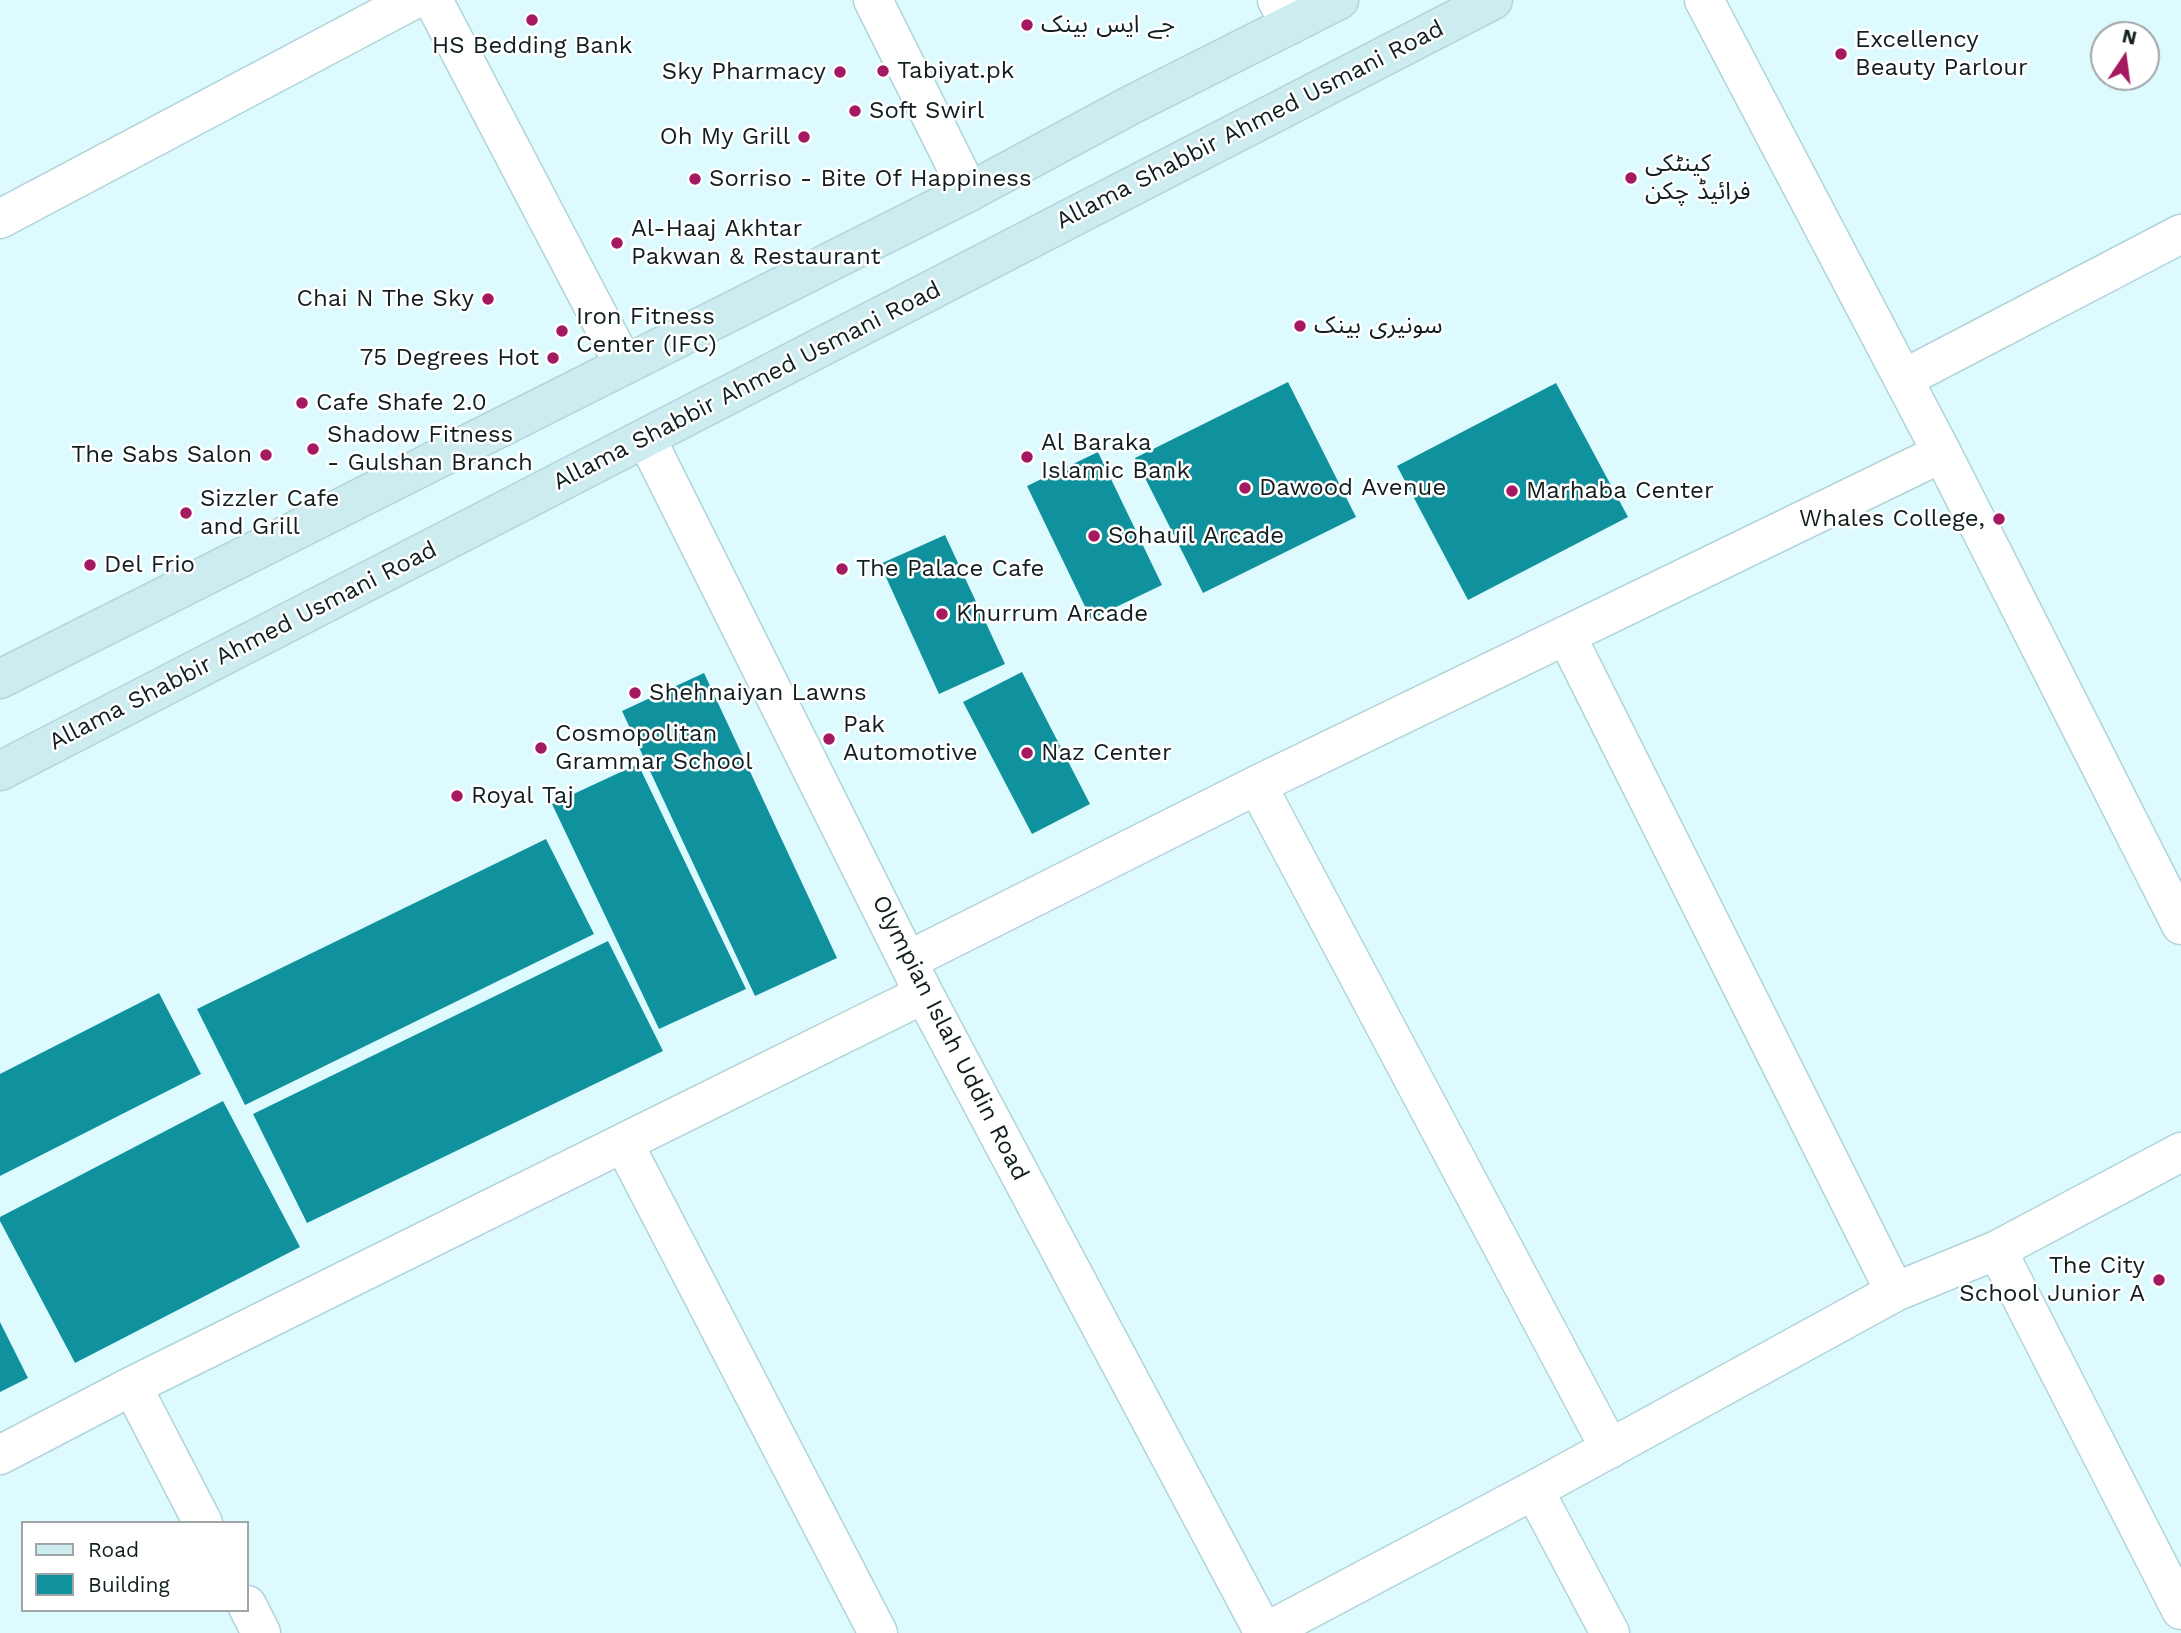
<!DOCTYPE html>
<html>
<head>
<meta charset="utf-8">
<style>
  body { margin:0 }
  #map { position:relative; width:2181px; height:1633px; overflow:hidden; background:#ddfbff; font-family:"Work Sans",sans-serif }
  canvas { display:block }
  .legend { position:absolute; left:21px; top:1521px; width:228px; height:91px; box-sizing:border-box; background:#fff; border:2px solid #a0a5a6; margin:0; padding:9px 12px; list-style:none; font-size:21px; color:#111f21 }
  .legend li { display:flex; align-items:center; gap:14px; height:35px }
  .legend b { width:35px; border:2px solid #a0a5a6 }
  .north { position:absolute; left:2090px; top:21px; width:70px; height:70px; box-sizing:border-box; background:#fff; border:2px solid #a0a5a6; border-radius:50%; rotate:13deg; font-size:19px; font-weight:700; line-height:28px; text-align:center; color:#111f21 }
  .north::after { content:''; display:block; margin:auto; width:24px; height:32px; background:#a4195f; clip-path:polygon(50% 0,100% 100%,50% 72%,0 100%) }
</style>
</head>
<body>
<div id="map">
<canvas width="2181" height="1633"></canvas>
<ul class="legend">
<li><b style="height:9px;background:#cdecef"></b>Road</li>
<li><b style="height:19px;background:#0f919e"></b>Building</li>
</ul>
<div class="north">N</div>
</div>
<script>
const context = document.querySelector('canvas').getContext('2d');
context.lineJoin = 'round';
function paint(path, color) { context.fillStyle = color; context.fill(path, 'evenodd'); }
const toPath = rows => new Path2D(rows.map(r => 'M' + r).join(''));
function trace(path, color, width, dash) { context.strokeStyle = color; context.lineWidth = width; context.lineCap = dash ? 'butt' : 'round'; context.setLineDash(dash || []); context.stroke(path); }
function label(font, color, halo, rows, align = 'center') {
  context.font = font + ' "Work Sans","Noto Sans Arabic",sans-serif'; context.lineWidth = 5; context.setLineDash([]); context.textBaseline = 'middle'; context.strokeStyle = halo; context.fillStyle = color; for (const [text, x, y, turn = 0] of rows) {
    context.save(); context.translate(x, y); context.rotate((+turn || 0) * Math.PI / 180); context.textAlign = isNaN(turn) ? turn : align; if (halo) context.strokeText(text, 0, 0); context.fillText(text, 0, 0); context.restore();
  }
}
paint(toPath([
  [1288,382,1356,517,1203,593,1135,458],
  [1556,383,1628,517,1468,600,1397,466],
  [1098,452,1162,585,1091,619,1027,486],
  [945,535,1005,664,939,694,880,564],
  [1022,672,1090,804,1032,834,963,702],
  [704,673,837,958,755,996,622,711],
  [638,764,746,989,659,1029,552,804],
  [546,839,594,934,245,1105,197,1009],
  [608,941,663,1051,307,1223,253,1114],
  [159,993,201,1074,0,1176,0,1074],
  [223,1101,300,1247,75,1363,0,1221,0,1217],
  [0,1322,28,1378,0,1392]
]), '#0f919e');
const minor = toPath([
  [433,0,624,365],
  [873,0,969,192],
  [1277,0,1290,25],
  [1704,0,1942,453,2181,925],
  [0,219,413,0],
  [1903,379,2181,234],
  [646,438,924,994,1264,1633],
  [1566,635,1895,1292],
  [1257,785,1610,1449],
  [909,960,1257,785,1942,453],
  [624,1144,878,1633],
  [1997,1250,2181,1610],
  [132,1386,203,1523],
  [0,1455,132,1386,924,994],
  [1534,1490,1610,1633],
  [247,1605,261,1633],
  [1264,1633,1534,1490,1895,1292,1997,1250,2181,1152]
]);
const secondary = toPath([
  [0,679,969,192,1129,106,1339,0],
  [0,771,1493,0]
]);
trace(minor, '#b0d4d9', 41);
trace(secondary, '#b0d4d9', 41);
trace(minor, '#fff', 38);
trace(secondary, '#cdecef', 38);
for (const [x, y, r, color] of [
  [532,20,7,"#a4195f"],
  [1027,25,7,"#a4195f"],
  [1841,54,7,"#a4195f"],
  [883,71,7,"#a4195f"],
  [840,72,7,"#a4195f"],
  [855,111,7,"#a4195f"],
  [804,137,7,"#a4195f"],
  [1631,178,7,"#a4195f"],
  [695,179,7,"#a4195f"],
  [617,243,7,"#a4195f"],
  [488,299,7,"#a4195f"],
  [1300,326,7,"#a4195f"],
  [562,331,7,"#a4195f"],
  [553,358,7,"#a4195f"],
  [302,403,7,"#a4195f"],
  [313,449,7,"#a4195f"],
  [266,455,7,"#a4195f"],
  [1027,457,7,"#a4195f"],
  [1245,488,7,"#a4195f"],
  [1512,491,7,"#a4195f"],
  [186,513,7,"#a4195f"],
  [1999,519,7,"#a4195f"],
  [1094,536,7,"#a4195f"],
  [90,565,7,"#a4195f"],
  [842,569,7,"#a4195f"],
  [942,614,7,"#a4195f"],
  [635,693,7,"#a4195f"],
  [829,739,7,"#a4195f"],
  [541,748,7,"#a4195f"],
  [1027,753,7,"#a4195f"],
  [457,796,7,"#a4195f"],
  [2159,1280,7,"#a4195f"]
]) { const dot = new Path2D(); dot.arc(x, y, r, 0, 2 * Math.PI); context.fillStyle = color; context.fill(dot); trace(dot, '#fff', 2.5); }
label('24px', '#111f21', '#fff', [
  ["جے ایس بینک",1041,25],
  ["Excellency",1855,40],
  ["Beauty Parlour",1855,68],
  ["HS Bedding Bank",532,46,"center"],
  ["Tabiyat.pk",897,71],
  ["Sky Pharmacy",826,72,"right"],
  ["Soft Swirl",869,111],
  ["Oh My Grill",790,137,"right"],
  ["کینٹکی",1645,164],
  ["فرائیڈ چکن",1645,192],
  ["Sorriso - Bite Of Happiness",709,179],
  ["Al-Haaj Akhtar",631,229],
  ["Pakwan & Restaurant",631,257],
  ["Chai N The Sky",474,299,"right"],
  ["Iron Fitness",576,317],
  ["Center (IFC)",576,345],
  ["سونیری بینک",1314,326],
  ["75 Degrees Hot",539,358,"right"],
  ["Cafe Shafe 2.0",316,403],
  ["Shadow Fitness",327,435],
  ["- Gulshan Branch",327,463],
  ["Al Baraka",1041,443],
  ["Islamic Bank",1041,471],
  ["The Sabs Salon",252,455,"right"],
  ["Dawood Avenue",1259,488],
  ["Marhaba Center",1526,491],
  ["Sizzler Cafe",200,499],
  ["and Grill",200,527],
  ["Whales College,",1985,519,"right"],
  ["Sohauil Arcade",1108,536],
  ["Del Frio",104,565],
  ["The Palace Cafe",856,569],
  ["Khurrum Arcade",956,614],
  ["Shehnaiyan Lawns",649,693],
  ["Pak",843,725],
  ["Automotive",843,753],
  ["Cosmopolitan",555,734],
  ["Grammar School",555,762],
  ["Naz Center",1041,753],
  ["Royal Taj",471,796],
  ["The City",2145,1266,"right"],
  ["School Junior A",2145,1294,"right"]
], 'left');
label('24px', '#111f21', '#fff', [
  ["Allama Shabbir Ahmed Usmani Road",1250,125,-27],
  ["Allama Shabbir Ahmed Usmani Road",747,386,-27],
  ["Allama Shabbir Ahmed Usmani Road",243,646,-27],
  ["Olympian Islah Uddin Road",950,1038,63]
]);
</script>
</body>
</html>
